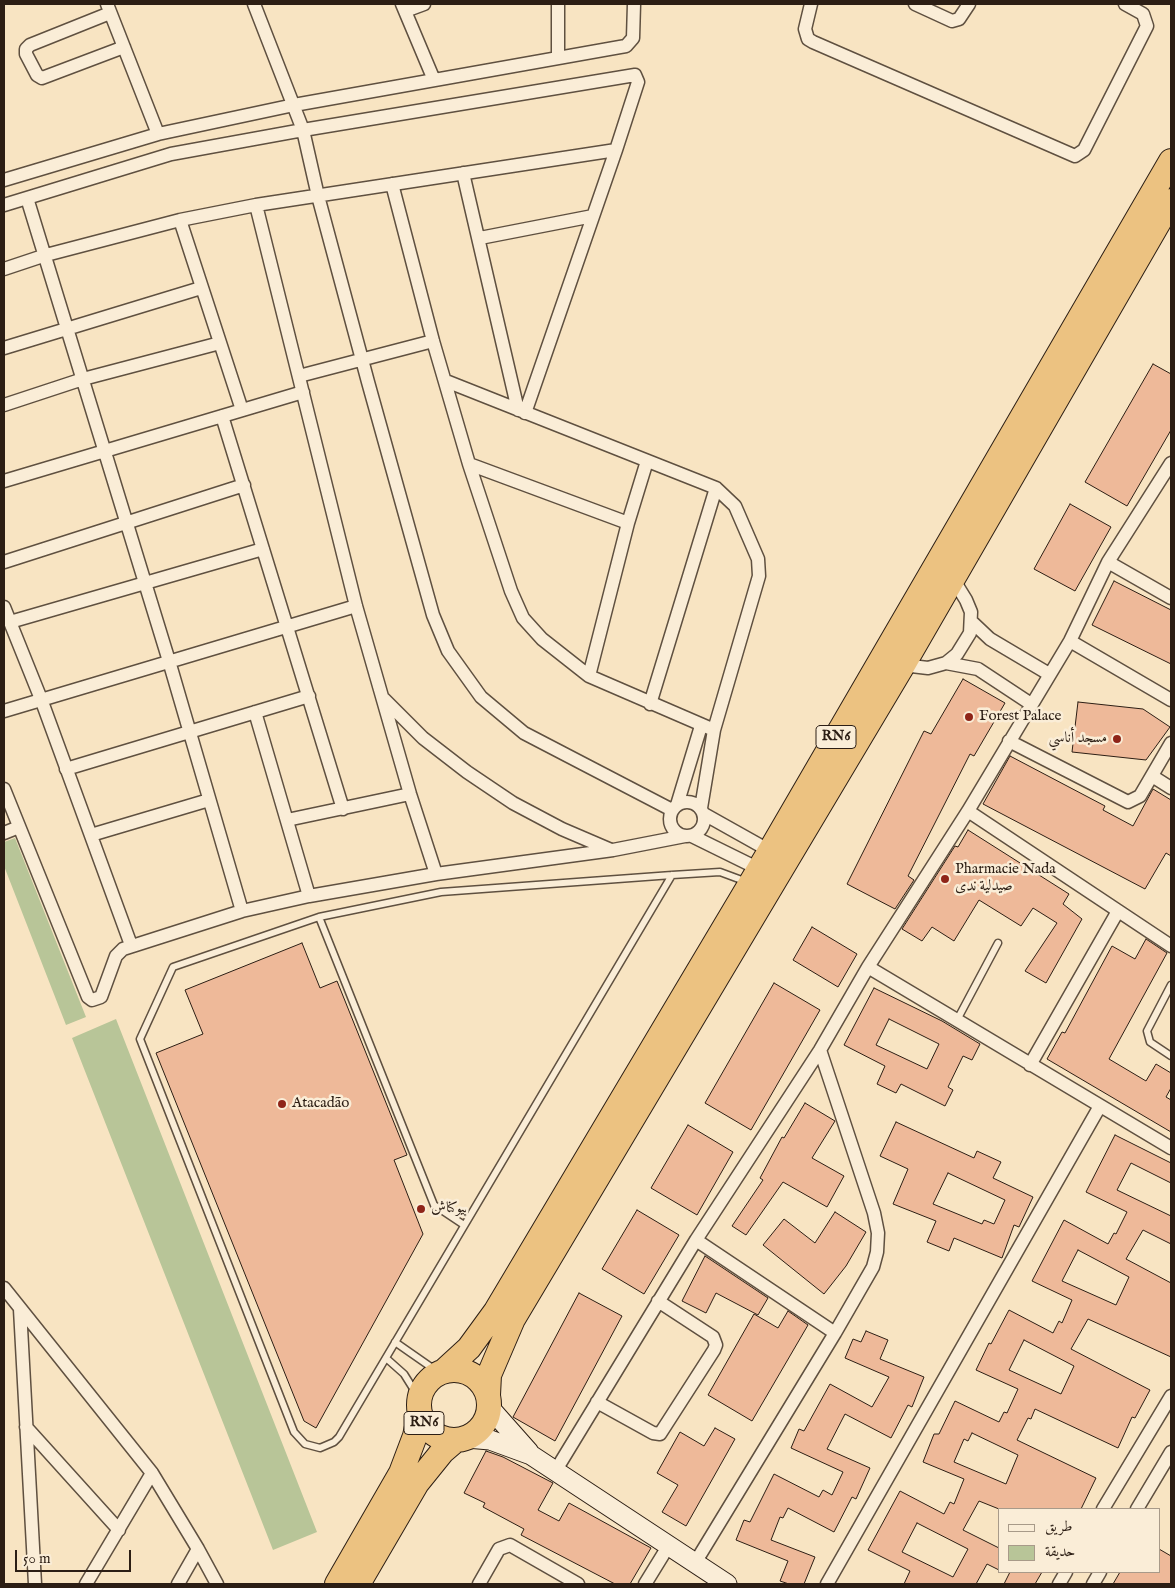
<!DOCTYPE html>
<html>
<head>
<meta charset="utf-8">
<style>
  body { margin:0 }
  #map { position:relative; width:1175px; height:1588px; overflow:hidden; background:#f8e4c2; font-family:"IM FELL English",Amiri,serif }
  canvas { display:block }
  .frame { position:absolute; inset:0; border:5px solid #2c1e14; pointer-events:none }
  .legend { position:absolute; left:998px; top:1508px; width:162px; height:65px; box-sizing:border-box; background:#faedd7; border:1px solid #a89a89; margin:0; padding:6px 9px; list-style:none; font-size:15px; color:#2c1e14 }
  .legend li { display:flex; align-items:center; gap:10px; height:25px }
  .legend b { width:25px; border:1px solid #a89a89 }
  .scale { position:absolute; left:15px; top:1550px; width:116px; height:22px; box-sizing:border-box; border:2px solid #2c1e14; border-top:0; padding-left:6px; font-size:15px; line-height:18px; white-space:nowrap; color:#2c1e14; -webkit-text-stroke:4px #faedd7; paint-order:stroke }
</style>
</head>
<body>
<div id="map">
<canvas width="1175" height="1588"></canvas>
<div class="frame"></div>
<ul class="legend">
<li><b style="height:6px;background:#faedd7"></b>طريق</li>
<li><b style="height:14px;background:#b8c598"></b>حديقة</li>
</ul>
<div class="scale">50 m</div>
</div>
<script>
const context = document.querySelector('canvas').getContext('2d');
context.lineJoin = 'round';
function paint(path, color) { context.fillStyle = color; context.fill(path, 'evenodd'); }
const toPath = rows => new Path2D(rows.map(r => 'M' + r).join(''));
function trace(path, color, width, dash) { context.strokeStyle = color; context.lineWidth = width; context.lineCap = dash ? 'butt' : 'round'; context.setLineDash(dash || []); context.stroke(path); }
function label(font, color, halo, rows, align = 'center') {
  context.font = font + ' "IM FELL English",Amiri,serif'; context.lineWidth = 5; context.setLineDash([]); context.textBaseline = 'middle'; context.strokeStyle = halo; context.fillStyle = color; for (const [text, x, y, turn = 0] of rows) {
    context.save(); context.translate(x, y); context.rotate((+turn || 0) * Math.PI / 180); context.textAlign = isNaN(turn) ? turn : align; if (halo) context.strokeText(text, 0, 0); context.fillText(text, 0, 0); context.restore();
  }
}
paint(toPath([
  [15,838,86,1017,66,1025,4,866,4,842],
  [116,1019,317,1532,273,1550,72,1038]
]), '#b8c598');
const building = toPath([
  [1153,364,1171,374,1171,430,1127,506,1085,482,1153,364],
  [1070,504,1111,527,1075,591,1034,569,1070,504],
  [1114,581,1171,610,1171,664,1092,625,1114,581],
  [963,679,1005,703,974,756,970,754,908,876,914,880,895,909,847,884,924,731,931,734,963,679],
  [1078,702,1143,709,1170,727,1146,760,1072,752,1078,702],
  [1010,756,1105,806,1103,810,1133,826,1153,789,1171,800,1171,856,1166,853,1145,889,983,804,1010,756],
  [968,830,1069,894,1063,904,1082,919,1046,983,1025,971,1057,923,1033,908,1021,926,979,900,954,941,932,927,922,941,902,929,955,846,958,847,968,830],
  [812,927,857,954,838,987,793,960,812,927],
  [1146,939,1167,953,1109,1059,1146,1081,1156,1064,1171,1073,1171,1088,1166,1097,1171,1100,1171,1132,1047,1059,1062,1032,1065,1033,1112,946,1135,959,1146,939],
  [302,943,320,988,337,981,407,1155,394,1160,423,1234,316,1428,304,1421,156,1053,203,1034,185,990,302,943],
  [774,983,820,1010,751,1130,705,1103,774,983],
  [874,988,942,1021,980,1044,972,1060,963,1056,948,1087,953,1090,945,1106,901,1084,896,1093,877,1084,885,1066,844,1045,874,988],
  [889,1019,939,1044,927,1069,876,1045,889,1019],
  [805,1103,835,1121,812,1158,844,1176,827,1207,783,1182,746,1235,732,1226,763,1180,760,1178,782,1137,784,1138,805,1103],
  [896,1122,974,1158,977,1151,1001,1162,993,1178,1033,1197,1019,1227,1014,1225,1002,1258,954,1238,949,1251,927,1242,936,1221,893,1204,908,1169,880,1156,896,1122],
  [948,1173,1005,1200,994,1224,984,1220,982,1224,933,1204,948,1173],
  [688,1125,733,1152,697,1215,651,1188,688,1125],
  [1115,1135,1171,1163,1171,1183,1131,1163,1117,1190,1171,1216,1171,1244,1143,1230,1126,1259,1171,1283,1171,1357,1088,1319,1071,1349,1150,1390,1135,1418,1132,1417,1118,1448,1035,1409,1031,1419,1028,1418,1017,1440,1096,1478,1081,1509,999,1509,979,1501,963,1530,999,1548,999,1570,987,1564,976,1584,904,1584,910,1571,868,1550,900,1491,944,1514,950,1502,954,1504,964,1479,923,1462,934,1434,939,1434,955,1401,999,1422,1004,1412,1007,1413,1018,1389,976,1370,989,1343,991,1344,1009,1310,1053,1333,1059,1321,1062,1323,1072,1300,1032,1281,1064,1220,1108,1244,1114,1233,1116,1234,1127,1212,1086,1192,1115,1135],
  [1078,1250,1129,1277,1116,1305,1062,1281,1078,1250],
  [1024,1340,1074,1366,1061,1394,1009,1370,1024,1340],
  [972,1433,1018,1455,1006,1484,954,1462,964,1439,968,1441,972,1433],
  [917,1523,968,1549,953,1577,902,1552,917,1523],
  [637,1210,679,1235,644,1294,602,1269,637,1210],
  [835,1212,866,1232,846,1266,824,1294,763,1245,784,1219,815,1243,835,1212],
  [705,1256,768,1298,758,1315,716,1293,706,1313,682,1301,705,1256],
  [579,1293,622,1316,555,1441,513,1417,579,1293],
  [788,1311,808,1325,752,1421,708,1395,754,1314,778,1328,788,1311],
  [866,1331,888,1340,880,1359,924,1377,912,1407,908,1405,891,1438,845,1414,827,1449,870,1468,856,1499,852,1497,834,1532,788,1508,783,1518,780,1517,771,1540,815,1557,804,1584,789,1584,780,1581,788,1561,736,1540,744,1520,750,1522,774,1474,819,1497,823,1490,832,1495,843,1472,791,1448,799,1429,804,1431,830,1384,872,1407,889,1377,845,1358,853,1339,861,1342,866,1331],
  [715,1428,735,1439,686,1526,662,1512,678,1485,657,1473,680,1432,704,1446,715,1428],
  [486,1451,503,1457,553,1483,538,1510,559,1521,569,1503,651,1548,630,1584,615,1584,521,1535,524,1529,483,1507,485,1503,464,1493,486,1451],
  [1159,1549,1171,1556,1171,1584,1113,1584,1120,1572,1159,1572,1159,1549],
  [1010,1572,1042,1572,1035,1584,1004,1584,1010,1572]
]);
paint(building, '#eeb999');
trace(building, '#2c1e14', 1);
const lane = toPath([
  [672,875,339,1437,334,1442,320,1448,305,1444,294,1432,140,1039,173,967,319,917,441,892,672,875,720,872,747,882],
  [319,917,434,1205,464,1225],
  [1171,985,1147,1031,1150,1042,1171,1056],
  [957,1020,998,943],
  [395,1342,438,1372],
  [386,1358,404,1374,419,1398]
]);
const street = toPath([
  [107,4,158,134],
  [254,4,303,130,318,196,368,382,433,615,448,651,481,697,524,733,672,810],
  [402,4,434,80],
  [558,4,558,58],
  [811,4,805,29,808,39,813,42,1075,156,1084,150,1147,26,1143,14,1125,4],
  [915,4,952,21,959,19,969,4],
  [405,11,424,4],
  [110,13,30,45,26,49,26,54,37,75,42,78,124,47],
  [463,173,518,410],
  [4,180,158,134,294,105,620,47,626,46,633,38,634,4],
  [392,184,433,341,469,464,511,591,523,618,542,639,589,676,714,730],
  [27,198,169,661,242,911],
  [4,205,171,154,303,130,635,75,638,82,616,150,525,413],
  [256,205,356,606,410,794,436,874],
  [180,220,242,410],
  [480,238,593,216],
  [4,269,46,255,180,220,256,205,616,150],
  [4,348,201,288],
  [299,376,433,341],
  [446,381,716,488,735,506,758,559,759,576,714,730,701,808],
  [4,405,83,379,220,343],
  [222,416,343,809],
  [469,464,628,523],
  [4,481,303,392],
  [4,562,244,485],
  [1108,562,1171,598],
  [4,607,41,699,131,945],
  [10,622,263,549],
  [972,622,990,639,1049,674],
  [1070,641,1171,700],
  [946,663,978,669,1031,704],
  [903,665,928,668,946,663,957,654,970,633,971,612,966,600,953,579],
  [589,676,628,523,647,461],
  [384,699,423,738,467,772,513,803,562,829,611,850],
  [650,704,716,488],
  [4,711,356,606],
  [255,712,309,896],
  [1009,741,1128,802,1140,796,1171,743],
  [66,769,309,696],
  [1152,776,1171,788],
  [4,789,88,997,92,1000,101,997,116,956,123,949,242,911,309,896,436,874,613,850,685,836],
  '670 819a17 17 0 1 1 34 0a17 17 0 1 1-34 0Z',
  [677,805,701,726],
  [968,811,1171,946],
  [704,814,770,851],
  [287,820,410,794],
  [4,833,19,827],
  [91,835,209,800],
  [692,836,759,869],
  [868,967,1171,1148],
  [1030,1065,1118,911],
  [696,1240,835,1333],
  [4,1288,152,1473,198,1549,217,1584],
  [20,1309,35,1584],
  [597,1402,653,1433,660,1434,714,1350,716,1345,713,1337,658,1301],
  [26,1427,119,1530],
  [556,1470,696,1240,820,1050,868,967,968,811,1070,641,1108,562,1171,463],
  [1103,1509,1171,1396],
  [1137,1509,1171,1452],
  [695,1563,835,1333,873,1267,877,1252,878,1233,874,1213,820,1050],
  [86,1584,152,1473],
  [178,1584,198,1549],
  [479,1584,499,1549,510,1545,578,1584],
  [645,1584,669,1545],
  [827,1584,1100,1106],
  [1059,1584,1066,1572],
  [1093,1584,1100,1572]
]);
const secondary = toPath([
  [490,1408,529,1452],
  [467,1438,490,1440,531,1455,727,1584]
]);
const highway = toPath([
  '419 1405a35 35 0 1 1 70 0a35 35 0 1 1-70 0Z',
  [445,1370,469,1348,496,1311,770,851,1171,161],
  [488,1395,489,1375,513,1319,903,665,1171,201],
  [337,1584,401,1473,415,1436,420,1413],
  [358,1584,417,1483,442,1452,456,1440]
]);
trace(lane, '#5f5040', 9);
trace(street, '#5f5040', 15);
trace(secondary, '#2c1e14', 21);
trace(highway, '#2c1e14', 26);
trace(lane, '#faedd7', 6);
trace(street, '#faedd7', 12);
trace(secondary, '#faedd7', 19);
trace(highway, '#ecc281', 24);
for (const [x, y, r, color] of [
  [969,717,5,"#8f2418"],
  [1117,739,5,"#8f2418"],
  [945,879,5,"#8f2418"],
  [282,1104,5,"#8f2418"],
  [421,1209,5,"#8f2418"]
]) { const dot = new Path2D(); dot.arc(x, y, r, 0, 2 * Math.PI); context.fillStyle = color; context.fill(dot); trace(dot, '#faedd7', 2); }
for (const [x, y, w] of [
  [836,737,40],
  [424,1423,40]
]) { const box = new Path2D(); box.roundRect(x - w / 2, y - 11.5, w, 23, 4); context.fillStyle = '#faedd7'; context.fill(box); trace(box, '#2c1e14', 1); }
label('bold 14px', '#2c1e14', null, [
  ["RN6",836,737],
  ["RN6",424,1423]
]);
label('15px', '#2c1e14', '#faedd7', [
  ["Forest Palace",979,717],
  ["مسجد أناسي",1107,739,"right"],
  ["Pharmacie Nada",955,870],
  ["صيدلية ندى",955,887],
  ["Atacadão",292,1104],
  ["بيوكناش",431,1209]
], 'left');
</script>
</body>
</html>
